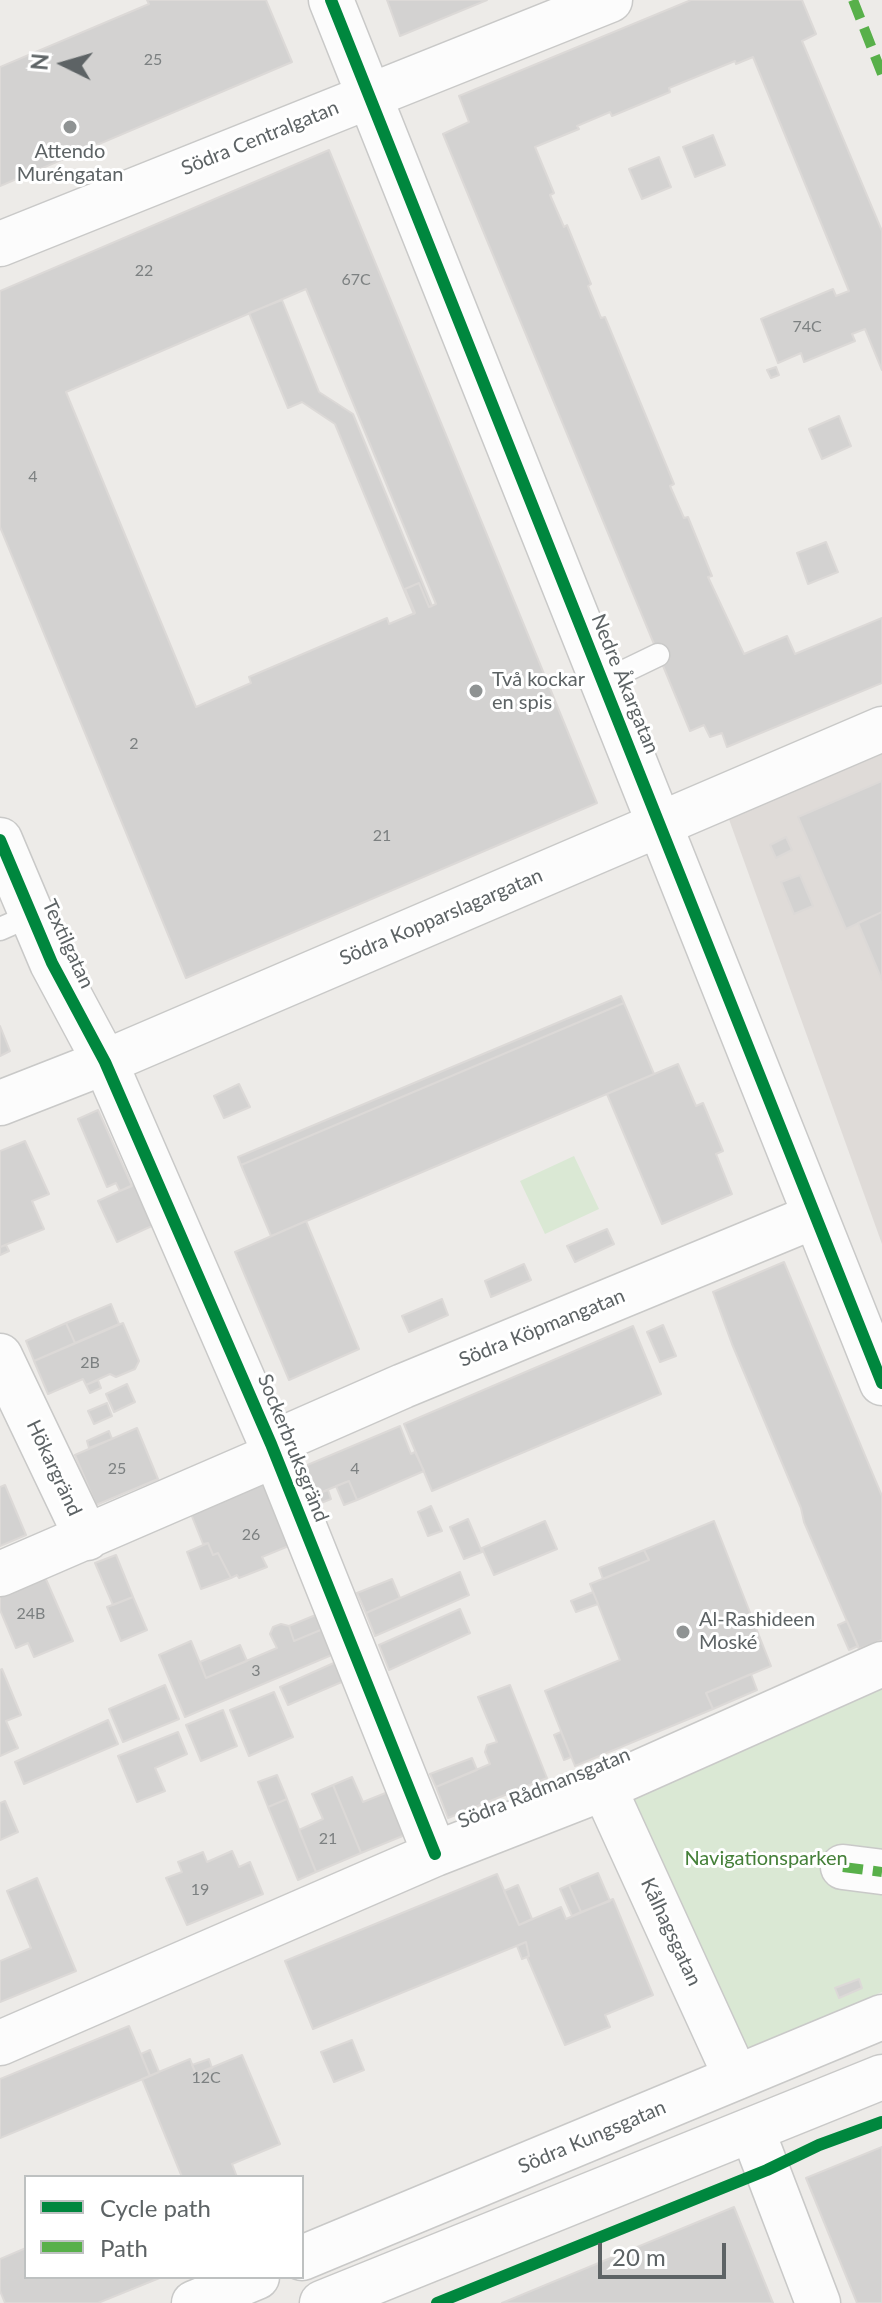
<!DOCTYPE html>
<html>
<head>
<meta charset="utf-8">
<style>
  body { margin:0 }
  #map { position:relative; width:882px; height:2303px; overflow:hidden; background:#edebe8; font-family:Lato,sans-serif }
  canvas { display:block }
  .legend { position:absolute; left:24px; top:2175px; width:280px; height:104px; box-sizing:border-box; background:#fff; border:2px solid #bec1c1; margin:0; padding:10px 14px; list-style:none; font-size:24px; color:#5d6365 }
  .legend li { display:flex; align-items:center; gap:16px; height:40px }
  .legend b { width:40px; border:2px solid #bec1c1 }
  .north { position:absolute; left:24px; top:24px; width:80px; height:80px; -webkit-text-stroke:6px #fff; paint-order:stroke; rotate:275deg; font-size:22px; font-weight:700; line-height:32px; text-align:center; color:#5d6365 }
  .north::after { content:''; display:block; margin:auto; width:28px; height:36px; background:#5d6365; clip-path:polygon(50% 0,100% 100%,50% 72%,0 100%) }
  .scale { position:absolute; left:598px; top:2243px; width:128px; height:36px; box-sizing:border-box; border:4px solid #5d6365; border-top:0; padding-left:10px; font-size:24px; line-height:28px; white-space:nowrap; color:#5d6365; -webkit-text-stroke:6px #fff; paint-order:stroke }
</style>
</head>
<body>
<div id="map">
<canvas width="882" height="2303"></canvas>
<ul class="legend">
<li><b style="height:10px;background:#00873e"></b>Cycle path</li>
<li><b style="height:10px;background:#58b04a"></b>Path</li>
</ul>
<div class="north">N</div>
<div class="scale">20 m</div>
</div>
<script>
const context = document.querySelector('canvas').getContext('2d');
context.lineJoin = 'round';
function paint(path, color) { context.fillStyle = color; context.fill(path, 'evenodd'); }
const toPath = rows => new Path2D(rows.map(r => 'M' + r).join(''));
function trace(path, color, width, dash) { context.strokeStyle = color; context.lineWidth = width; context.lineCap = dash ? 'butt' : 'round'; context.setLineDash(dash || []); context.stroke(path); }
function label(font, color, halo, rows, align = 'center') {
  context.font = font + ' Lato,sans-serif'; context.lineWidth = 6; context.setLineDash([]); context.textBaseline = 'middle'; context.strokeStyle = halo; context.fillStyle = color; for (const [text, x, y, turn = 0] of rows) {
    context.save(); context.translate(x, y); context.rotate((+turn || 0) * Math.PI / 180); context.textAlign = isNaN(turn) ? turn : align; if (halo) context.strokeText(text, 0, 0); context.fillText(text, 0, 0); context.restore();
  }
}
paint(toPath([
  [882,741,882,1244,726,811]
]), '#dfdbd8');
paint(toPath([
  [574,1156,599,1209,545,1234,520,1181],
  [882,1680,882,1992,729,2057,610,1800]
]), '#dae8d4');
const building = toPath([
  [147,0,266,0,292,62,0,186,0,67,149,4,147,0],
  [387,0,487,0,400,36,387,0],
  [691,0,802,0,816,34,802,41,882,231,882,370,865,329,852,334,855,341,804,362,801,353,778,363,761,319,833,289,836,296,849,291,753,57,736,64,735,61,669,88,670,92,612,116,610,112,577,126,579,129,535,147,554,193,550,195,564,227,567,225,591,284,588,286,601,318,605,317,674,484,670,486,684,518,688,517,712,576,708,577,744,654,787,636,795,654,882,618,882,683,727,747,722,733,710,737,704,725,690,731,443,134,469,122,459,96,691,0],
  [713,135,725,165,695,177,683,147,713,135],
  [329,150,597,803,186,978,0,527,0,291,329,150],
  [306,289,436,604,429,607,419,583,405,589,415,613,389,624,387,618,249,677,251,683,196,707,66,392,306,289],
  [659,157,671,187,642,199,629,169,659,157],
  [282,300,319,392,353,414,432,606,429,607,419,583,405,589,414,614,335,424,302,402,288,408,249,313,282,300],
  [776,367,779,375,771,378,767,370,776,367],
  [839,416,851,446,822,459,809,429,839,416],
  [826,542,838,572,808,584,797,553,826,542],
  [882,781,882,912,846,929,798,817,882,781],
  [786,837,792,850,776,858,770,845,786,837],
  [800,875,813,906,794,914,781,882,800,875],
  [882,912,882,980,858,923,882,912],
  [621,996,624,1003,241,1165,238,1157,621,996],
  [624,1003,654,1074,271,1236,241,1165,624,1003],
  [0,1026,10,1051,0,1056,0,1026],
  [678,1064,696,1106,703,1103,723,1151,716,1154,732,1194,662,1224,607,1094,678,1064],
  [239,1084,250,1107,224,1118,214,1096,239,1084],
  [98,1110,132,1186,120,1191,116,1183,107,1187,78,1119,98,1110],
  [25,1141,49,1194,32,1201,44,1229,0,1247,0,1151,25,1141],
  [135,1184,154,1225,117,1242,98,1201,135,1184],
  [306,1221,359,1349,289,1380,235,1252,306,1221],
  [607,1229,614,1244,575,1262,567,1246,607,1229],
  [6,1245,9,1251,0,1255,0,1247,6,1245],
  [784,1262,882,1496,882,1640,859,1649,804,1522,801,1508,732,1344,713,1292,784,1262],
  [524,1264,531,1280,491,1297,485,1281,524,1264],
  [442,1299,448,1315,409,1332,402,1316,442,1299],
  [111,1304,119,1324,75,1343,66,1323,111,1304],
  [66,1323,75,1343,34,1361,26,1341,66,1323],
  [123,1323,139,1361,135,1369,116,1377,110,1374,86,1385,83,1379,48,1394,34,1361,123,1323],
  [663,1325,676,1356,660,1362,647,1332,663,1325],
  [633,1326,661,1394,432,1491,404,1424,633,1326],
  [98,1380,101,1388,90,1393,86,1385,98,1380],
  [127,1384,135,1402,114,1412,106,1394,127,1384],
  [107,1403,112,1416,94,1424,88,1411,107,1403],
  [400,1426,411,1454,415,1452,424,1471,357,1500,349,1481,317,1494,305,1466,400,1426],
  [137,1428,158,1479,96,1505,75,1455,137,1428],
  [109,1431,112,1439,89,1448,87,1441,109,1431],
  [349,1481,357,1500,344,1505,336,1486,349,1481],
  [265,1483,291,1545,262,1557,267,1567,239,1578,237,1575,231,1578,218,1553,213,1555,208,1543,203,1544,191,1514,265,1483],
  [5,1485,26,1535,0,1546,0,1487,5,1485],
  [328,1490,331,1499,321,1503,317,1494,328,1490],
  [431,1506,442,1531,428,1536,418,1512,431,1506],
  [468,1519,482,1552,464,1559,450,1527,468,1519],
  [545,1521,557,1549,494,1575,482,1548,545,1521],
  [714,1521,771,1666,706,1693,713,1709,575,1766,545,1691,620,1660,590,1584,649,1560,644,1550,714,1521],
  [208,1543,213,1555,218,1553,231,1578,201,1589,187,1552,208,1543],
  [644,1550,649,1560,603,1579,599,1568,644,1550],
  [116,1555,133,1597,113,1605,95,1563,116,1555],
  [460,1572,469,1595,375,1636,366,1613,460,1572],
  [45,1577,73,1641,34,1657,28,1643,16,1648,0,1610,0,1596,45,1577],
  [392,1579,400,1598,366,1613,357,1593,392,1579],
  [593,1592,598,1604,576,1612,571,1601,593,1592],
  [133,1597,147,1630,121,1641,107,1607,133,1597],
  [460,1609,470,1633,389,1670,379,1645,460,1609],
  [318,1614,323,1629,294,1641,289,1626,318,1614],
  [847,1621,858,1646,849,1650,838,1625,847,1621],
  [281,1624,289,1626,294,1641,323,1629,334,1654,185,1717,159,1655,191,1641,206,1678,277,1648,270,1634,273,1627,281,1624],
  [240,1645,247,1661,206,1678,200,1662,240,1645],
  [336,1662,344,1681,288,1705,280,1687,336,1662],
  [2,1669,21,1715,6,1721,18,1748,0,1756,0,1670,2,1669],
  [751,1674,757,1690,713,1709,706,1693,751,1674],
  [165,1685,179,1719,123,1742,109,1709,165,1685],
  [510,1685,547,1778,448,1818,436,1787,490,1764,485,1752,487,1745,497,1742,478,1697,510,1685],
  [274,1692,293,1737,249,1756,230,1710,274,1692],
  [223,1710,237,1746,201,1761,186,1725,223,1710],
  [108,1720,118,1744,24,1784,15,1762,108,1720],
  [178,1732,187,1754,155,1768,165,1791,137,1802,118,1756,178,1732],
  [561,1732,571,1757,564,1760,554,1735,561,1732],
  [472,1758,477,1770,436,1787,430,1774,472,1758],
  [277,1775,287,1799,268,1807,258,1782,277,1775],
  [352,1777,363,1802,388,1792,405,1835,361,1853,333,1785,352,1777],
  [333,1785,361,1853,316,1872,299,1830,323,1819,312,1794,333,1785],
  [287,1799,316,1872,298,1880,268,1807,287,1799],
  [5,1801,18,1832,0,1840,0,1803,5,1801],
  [232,1851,239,1867,250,1862,263,1894,187,1925,166,1878,182,1872,178,1862,203,1852,207,1862,232,1851],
  [598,1873,610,1901,581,1912,569,1885,598,1873],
  [497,1874,519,1925,561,1907,566,1919,613,1899,653,1995,605,2015,610,2027,565,2045,527,1957,529,1956,526,1942,313,2029,285,1961,497,1874],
  [37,1878,76,1971,0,2002,0,1961,31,1948,7,1891,37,1878],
  [518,1885,532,1919,519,1925,504,1891,518,1885],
  [569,1885,581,1912,572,1916,560,1889,569,1885],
  [526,1942,529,1956,522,1959,517,1946,526,1942],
  [859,1979,862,1988,839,1998,835,1988,859,1979],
  [129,2026,150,2076,0,2138,0,2079,129,2026],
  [352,2040,364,2070,334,2082,321,2052,352,2040],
  [150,2050,159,2072,150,2076,141,2054,150,2050],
  [242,2055,280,2144,232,2164,237,2177,182,2177,142,2079,190,2059,196,2074,242,2055],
  [209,2059,212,2068,196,2074,192,2065,209,2059],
  [882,2147,882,2303,857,2303,806,2178,882,2147],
  [734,2207,773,2303,502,2303,734,2207],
  [26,2248,26,2277,162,2277,98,2303,5,2303,0,2291,0,2259,26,2248]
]);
paint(building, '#d3d2d1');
trace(building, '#dcd9d7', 2);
const lane = toPath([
  [602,682,658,655],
  [0,929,32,915]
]);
const street = toPath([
  [331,0,882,1383],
  [0,244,610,0],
  [0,840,52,963,105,1062,271,1444,435,1854],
  [0,1103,105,1062,882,729],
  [0,1356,87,1538],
  [271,1444,403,1386,815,1216],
  [0,1574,275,1455],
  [604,1788,736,2077],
  [843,1867,882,1872],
  [0,2043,435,1854,604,1788,882,1664],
  [752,2130,818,2303]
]);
const secondary = toPath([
  [302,2258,882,2017],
  [194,2303,257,2277],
  [322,2303,882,2077]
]);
trace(lane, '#c9c9c8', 25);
trace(street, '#c9c9c8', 47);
trace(secondary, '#c9c9c8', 47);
trace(lane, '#fcfcfc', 22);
trace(street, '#fcfcfc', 44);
trace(secondary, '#fcfcfc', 44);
trace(toPath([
  [853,0,882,74],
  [843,1867,882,1872]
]), '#58b04a', 10, [20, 10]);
trace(toPath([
  [331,0,882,1383],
  [0,840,52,963,105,1062,271,1444,435,1854],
  [437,2303,767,2170,819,2145,882,2122]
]), '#00873e', 12);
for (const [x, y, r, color] of [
  [70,127,8,"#8f9393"],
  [476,691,8,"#8f9393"],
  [683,1632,8,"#8f9393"]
]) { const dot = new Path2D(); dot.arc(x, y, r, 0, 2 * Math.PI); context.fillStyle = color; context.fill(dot); trace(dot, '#fff', 3); }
label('16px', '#7c8081', null, [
  ["25",153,60],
  ["22",144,271],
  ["67C",356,280],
  ["74C",807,327],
  ["4",33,477],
  ["2",134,744],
  ["21",382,836],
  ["2B",90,1363],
  ["25",117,1469],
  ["4",355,1469],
  ["26",251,1535],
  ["24B",31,1614],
  ["3",256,1671],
  ["21",328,1839],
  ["19",200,1890],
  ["12C",206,2078]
]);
label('20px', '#5d6365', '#fff', [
  ["Södra Centralgatan",260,138,-22],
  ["Nedre Åkargatan",625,684,68],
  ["Södra Kopparslagargatan",441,917,-23],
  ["Textilgatan",68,944,65],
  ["Södra Köpmangatan",542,1328,-22],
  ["Sockerbruksgränd",293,1448,68],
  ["Hökargränd",54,1468,65],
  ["Södra Rådmansgatan",544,1788,-22],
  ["Kålhagsgatan",671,1932,65],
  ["Södra Kungsgatan",592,2137,-23]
]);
label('20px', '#5d6365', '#fff', [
  ["Attendo",70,152,"center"],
  ["Muréngatan",70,175,"center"],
  ["Två kockar",492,680],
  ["en spis",492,703],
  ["Al-Rashideen",699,1620],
  ["Moské",699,1643]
], 'left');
label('20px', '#458039', '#fff', [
  ["Navigationsparken",766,1859]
]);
</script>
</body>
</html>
